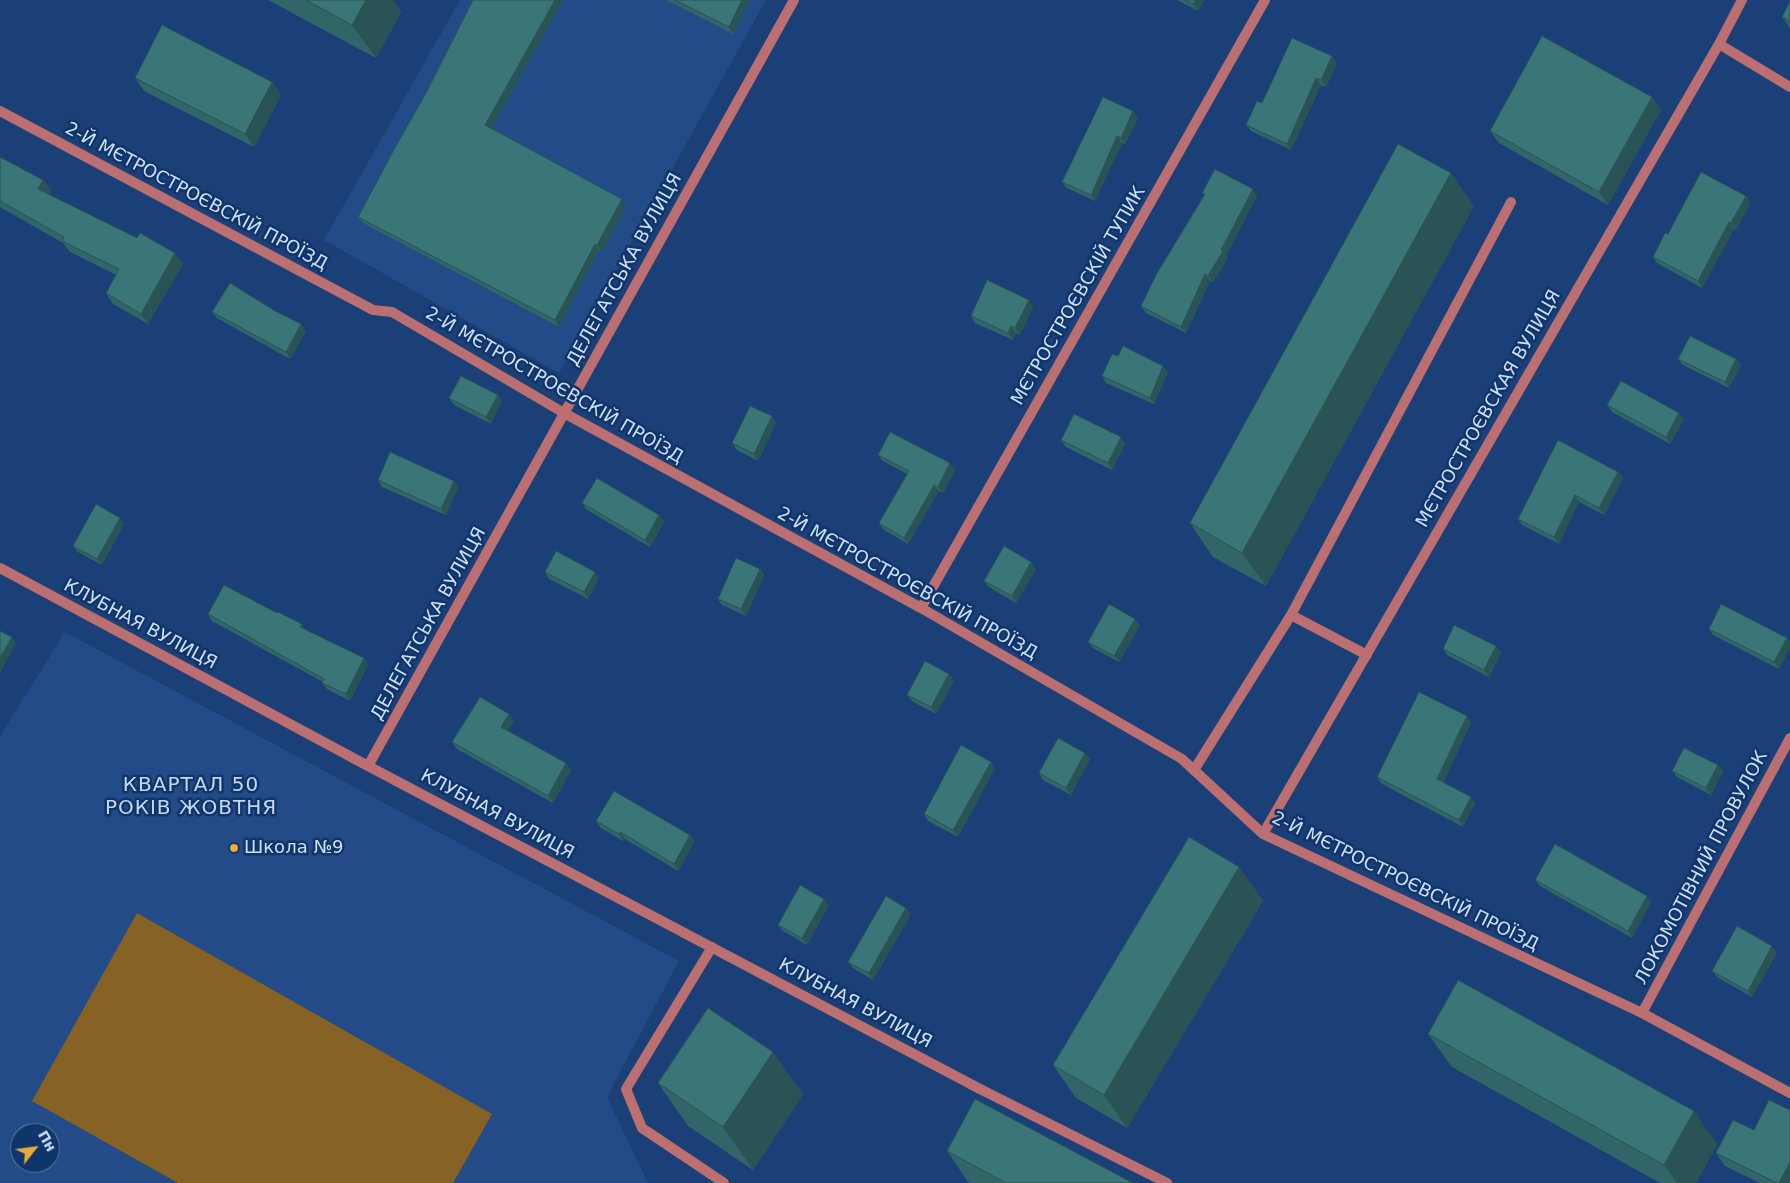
<!DOCTYPE html>
<html>
<head>
<meta charset="utf-8">
<style>
  body { margin:0 }
  #map { position:relative; width:1790px; height:1183px; overflow:hidden; background:#1b4077; font-family:"DejaVu Sans",sans-serif }
  canvas { display:block }
  .north { position:absolute; left:10px; top:1123px; width:50px; height:50px; box-sizing:border-box; background:#10356b; border:1px solid #5c79a4; border-radius:50%; rotate:60deg; font-size:14px; font-weight:700; line-height:20px; text-align:center; color:#cedffa }
  .north::after { content:''; display:block; margin:auto; width:18px; height:22px; background:#e9ab38; clip-path:polygon(50% 0,100% 100%,50% 72%,0 100%) }
</style>
</head>
<body>
<div id="map">
<canvas width="1790" height="1183"></canvas>
<div class="north">Пн</div>
</div>
<script>
const context = document.querySelector('canvas').getContext('2d');
context.lineJoin = 'round';
function paint(path, color) { context.fillStyle = color; context.fill(path, 'evenodd'); }
const toPath = rows => new Path2D(rows.map(r => 'M' + r).join(''));
function trace(path, color, width, dash) { context.strokeStyle = color; context.lineWidth = width; context.lineCap = dash ? 'butt' : 'round'; context.setLineDash(dash || []); context.stroke(path); }
function label(font, color, halo, rows, align = 'center') {
  context.font = font + ' "DejaVu Sans",sans-serif'; context.lineWidth = 5; context.setLineDash([]); context.textBaseline = 'middle'; context.strokeStyle = halo; context.fillStyle = color; for (const [text, x, y, turn = 0] of rows) {
    context.save(); context.translate(x, y); context.rotate((+turn || 0) * Math.PI / 180); context.textAlign = isNaN(turn) ? turn : align; if (halo) context.strokeText(text, 0, 0); context.fillText(text, 0, 0); context.restore();
  }
}
paint(toPath([
  [460,0,766,0,559,373,324,240],
  [65,632,679,961,607,1097,648,1183,0,1183,0,736],
  [20,1133,50,1133,50,1163,20,1163]
]), '#224b87');
paint(toPath([
  [137,913,492,1114,453,1183,178,1183,32,1101]
]), '#866224');
trace(toPath([
  [1367,655,1291,615,1511,202],
  [1194,770,1291,615],
  [712,947,626,1089,642,1128,724,1183],
  [980,1089,1167,1183]
]), '#bb6f71', 10);
trace(toPath([
  [1719,44,1790,87],
  [0,111,373,310,392,312,564,413,921,608,1182,759,1263,834,1642,1013,1790,1093],
  [0,568,368,766,980,1089],
  [921,608,1265,0],
  [368,766,794,0],
  [1263,834,1719,44,1742,0],
  [1642,1013,1790,738]
]), '#bb6f71', 10);
paint(toPath([
  [268,0,393,0,401,12,376,58],
  [473,0,563,0,491,128,626,206,602,252,599,250,559,327,363,223,358,217,426,93],
  [666,0,750,0,733,34],
  [1177,0,1204,0,1198,11],
  [1790,1,1790,28,1782,17],
  [1332,56,1337,63,1326,87,1321,85,1291,150,1251,131,1246,125,1262,103],
  [135,78,272,82,281,95,254,147,144,91],
  [1652,97,1661,110,1608,205,1499,143,1490,131],
  [1138,118,1125,144,1122,143,1095,201,1067,188,1062,182],
  [0,157,43,180,51,191,49,195,137,238,175,253,183,264,148,324,113,304,106,293,116,275,70,252,63,243,0,207],
  [1202,193,1257,196,1226,256,1228,258,1213,282,1210,281,1186,333,1146,313,1141,306,1204,195],
  [1746,196,1750,203,1736,230,1734,229,1702,288,1657,263,1653,257,1668,234],
  [1474,206,1266,586,1213,557,1190,523],
  [1033,307,1020,335,1016,333,1013,340,975,323,971,316],
  [275,311,301,324,306,331,290,359,217,318,212,312],
  [1118,356,1168,372,1154,404,1106,383,1102,376],
  [1678,359,1736,359,1741,365,1729,388,1683,365],
  [449,398,502,401,491,424,454,405],
  [1607,405,1679,413,1684,419,1670,444,1612,412],
  [772,416,776,423,758,461,737,450,732,443],
  [1121,437,1125,444,1112,470,1066,447,1061,440],
  [878,455,955,470,943,493,939,491,908,544,884,530,879,523,907,474,883,461],
  [1618,472,1623,478,1604,515,1579,502,1559,544,1522,525,1518,519],
  [378,480,454,481,458,487,446,515,382,487],
  [582,503,659,515,664,522,650,547,587,510],
  [124,524,102,565,78,552,73,546],
  [1031,562,1036,569,1016,603,989,587,984,581],
  [760,569,764,575,746,616,722,605,718,599],
  [545,572,599,578,588,599,549,579],
  [208,614,306,630,368,665,350,701,327,689,322,683,323,682,212,621],
  [1140,625,1119,662,1093,648,1088,642],
  [1709,629,1787,638,1790,642,1790,647,1779,669,1713,635],
  [1496,646,1501,653,1489,677,1447,655,1443,649],
  [949,674,954,681,936,714,912,701,907,695],
  [1467,716,1471,723,1443,782,1475,803,1463,827,1382,784,1377,777],
  [514,721,507,731,571,770,553,803,457,749,452,742],
  [1090,759,1071,795,1043,780,1039,773],
  [995,768,958,837,928,821,924,814],
  [1672,771,1723,772,1711,795,1677,777],
  [596,821,695,841,678,871,625,839,623,841,601,828],
  [1239,867,1263,901,1127,1128,1076,1098,1053,1065],
  [1535,880,1651,902,1632,938,1540,886],
  [829,905,807,945,783,931,778,925],
  [911,914,873,980,853,968,848,962],
  [1777,953,1752,997,1717,977,1712,971],
  [1428,1034,1717,1144,1696,1183,1660,1183,1452,1067],
  [658,1083,803,1094,753,1170,688,1126],
  [1754,1130,1790,1183,1760,1183,1725,1166,1716,1153],
  [947,1151,1133,1183,969,1183]
]), '#326567');
paint(toPath([
  [366,0,393,0,401,12,376,58,352,25],
  [555,0,563,0,489,132,485,125],
  [742,0,750,0,733,34,729,27],
  [1196,0,1204,0,1198,11,1193,4],
  [1332,56,1337,63,1326,87,1321,80],
  [1316,78,1321,85,1291,150,1287,144],
  [272,82,281,95,254,147,245,134],
  [1652,97,1661,110,1608,205,1599,192],
  [1133,111,1138,118,1125,144,1121,138],
  [1117,136,1122,143,1095,201,1091,195],
  [1451,173,1474,206,1266,586,1242,553],
  [43,180,51,191,46,200,38,189],
  [1253,189,1257,196,1226,256,1228,258,1213,282,1208,276],
  [1746,196,1750,203,1736,230,1731,223],
  [622,199,626,206,602,252,597,245],
  [1729,222,1734,229,1702,288,1698,281],
  [595,244,599,250,559,327,555,320],
  [175,253,183,264,148,324,141,314],
  [1205,274,1210,281,1186,333,1181,327],
  [1029,300,1033,307,1020,335,1015,328],
  [301,324,306,331,290,359,286,352],
  [1011,326,1016,333,1013,340,1008,333],
  [1736,359,1741,365,1729,388,1725,382],
  [1163,366,1168,372,1154,404,1150,398],
  [498,395,502,401,491,424,486,417],
  [1679,413,1684,419,1670,444,1666,437],
  [772,416,776,423,758,461,754,454],
  [1121,437,1125,444,1112,470,1108,463],
  [950,463,955,470,943,493,938,487],
  [1618,472,1623,478,1604,515,1599,508],
  [454,481,458,487,446,515,441,509],
  [934,485,939,491,908,544,904,538],
  [1575,495,1579,502,1559,544,1554,537],
  [659,515,664,522,650,547,645,540],
  [120,518,124,524,102,565,97,559],
  [1031,562,1036,569,1016,603,1012,596],
  [760,569,764,575,746,616,741,609],
  [595,572,599,578,588,599,584,592],
  [1135,619,1140,625,1119,662,1114,656],
  [302,624,306,631,300,627],
  [12,637,16,644,0,673,0,658],
  [1787,638,1790,642,1790,647,1779,669,1774,662],
  [1496,646,1501,653,1489,677,1484,670],
  [364,658,368,665,350,701,346,694],
  [949,674,954,681,936,714,931,707],
  [509,714,514,721,505,734,501,727],
  [1467,716,1471,723,1442,786,1437,779],
  [1085,753,1090,759,1071,795,1066,788],
  [991,762,995,768,958,837,953,830],
  [566,763,571,770,553,803,548,796],
  [1718,765,1723,772,1711,795,1706,788],
  [1471,797,1475,803,1463,827,1459,820],
  [620,832,625,839,623,841,619,834],
  [690,835,695,841,678,871,674,864],
  [1239,867,1263,901,1127,1128,1104,1095],
  [1647,896,1651,902,1632,938,1628,931],
  [824,899,829,905,807,945,802,938],
  [906,908,911,914,873,980,869,973],
  [1772,946,1777,953,1752,997,1748,991],
  [773,1052,803,1094,753,1170,723,1127],
  [1694,1111,1717,1144,1696,1183,1677,1183,1664,1165],
  [1790,1162,1790,1183,1779,1183]
]), '#295354');
const building = toPath([
  [306,0,366,0,352,25,306,0],
  [473,0,555,0,485,125,622,199,597,245,595,244,555,320,358,217,397,144,426,93,473,0],
  [675,0,742,0,729,27,675,0],
  [1185,0,1196,0,1193,4,1185,0],
  [1790,1,1790,21,1782,17,1790,1],
  [162,25,272,82,245,134,135,78,162,25],
  [1542,36,1652,97,1599,192,1490,131,1542,36],
  [1292,38,1332,56,1321,80,1316,78,1287,144,1246,125,1257,101,1262,103,1292,38],
  [1103,97,1133,111,1121,138,1117,136,1091,195,1062,182,1103,97],
  [1398,144,1451,173,1242,553,1190,523,1398,144],
  [0,157,43,180,38,189,137,238,140,233,175,253,141,314,106,293,119,269,62,241,64,237,0,201,0,157],
  [1215,169,1253,189,1221,250,1223,251,1208,276,1205,274,1181,327,1141,306,1156,275,1205,194,1202,193,1215,169],
  [1701,172,1746,196,1731,223,1729,222,1698,281,1653,257,1665,233,1668,234,1701,172],
  [987,280,1029,300,1015,328,1011,326,1008,333,971,316,987,280],
  [230,283,275,311,301,324,286,352,212,312,230,283],
  [1690,336,1736,359,1725,382,1678,359,1690,336],
  [1123,346,1163,366,1150,398,1102,376,1112,354,1118,356,1123,346],
  [461,376,498,395,486,417,449,398,461,376],
  [1621,381,1679,413,1666,437,1607,405,1621,381],
  [750,406,772,416,754,454,732,443,750,406],
  [1074,414,1121,437,1108,463,1061,440,1074,414],
  [890,432,950,463,938,487,934,485,904,538,879,523,909,471,878,455,890,432],
  [1558,440,1618,472,1599,508,1575,495,1554,537,1518,519,1558,440],
  [390,452,454,481,441,509,378,480,390,452],
  [597,478,659,515,645,540,582,503,597,478],
  [96,504,120,518,97,559,73,546,96,504],
  [1004,546,1031,562,1012,596,984,581,1004,546],
  [556,551,595,572,584,592,545,572,556,551],
  [736,558,760,569,741,609,718,599,736,558],
  [224,585,277,613,278,612,302,624,300,627,364,658,346,694,322,683,324,679,208,614,224,585],
  [1109,604,1135,619,1114,656,1088,642,1109,604],
  [1721,604,1787,638,1774,662,1709,629,1721,604],
  [1454,625,1496,646,1484,670,1443,649,1454,625],
  [0,631,12,637,0,658,0,631],
  [925,661,949,674,931,707,907,695,925,661],
  [1419,692,1467,716,1437,779,1471,797,1459,820,1377,777,1419,692],
  [480,697,509,714,501,727,566,763,548,796,452,742,480,697],
  [1058,738,1085,753,1066,788,1039,773,1058,738],
  [961,745,991,762,953,830,924,814,961,745],
  [1684,748,1718,765,1706,788,1672,771,1684,748],
  [614,791,690,835,674,864,620,832,619,834,596,821,614,791],
  [1189,837,1239,867,1104,1095,1053,1065,1189,837],
  [1555,844,1647,896,1628,931,1535,880,1555,844],
  [800,885,824,899,802,938,778,925,800,885],
  [886,896,906,908,869,973,848,962,886,896],
  [1737,926,1772,946,1748,991,1712,971,1737,926],
  [1458,980,1694,1111,1664,1165,1428,1034,1458,980],
  [708,1008,773,1052,723,1127,658,1083,708,1008],
  [975,1099,1133,1183,1006,1183,947,1151,975,1099],
  [1769,1100,1790,1110,1790,1162,1779,1183,1777,1183,1716,1153,1733,1120,1754,1130,1769,1100]
]);
paint(building, '#3a7678');
trace(building, '#295354', 1);
for (const [x, y, r, color] of [
  [234,848,5,"#e9ab38"]
]) { const dot = new Path2D(); dot.arc(x, y, r, 0, 2 * Math.PI); context.fillStyle = color; context.fill(dot); trace(dot, '#10356b', 2); }
label('18px', '#cedffa', '#10356b', [
  ["2-Й МЄТРОСТРОЄВСКІЙ ПРОЇЗД",196,197,28],
  ["ДЕЛЕГАТСЬКА ВУЛИЦЯ",625,270,-61],
  ["МЄТРОСТРОЄВСКІЙ ТУПИК",1079,296,-60],
  ["2-Й МЄТРОСТРОЄВСКІЙ ПРОЇЗД",554,386,30],
  ["МЄТРОСТРОЄВСКАЯ ВУЛИЦЯ",1489,409,-60],
  ["2-Й МЄТРОСТРОЄВСКІЙ ПРОЇЗД",907,584,29],
  ["ДЕЛЕГАТСЬКА ВУЛИЦЯ",429,624,-61],
  ["КЛУБНАЯ ВУЛИЦЯ",140,625,28],
  ["КЛУБНАЯ ВУЛИЦЯ",497,815,28],
  ["ЛОКОМОТІВНИЙ ПРОВУЛОК",1702,868,-62],
  ["2-Й МЄТРОСТРОЄВСКІЙ ПРОЇЗД",1405,882,26],
  ["КЛУБНАЯ ВУЛИЦЯ",855,1004,28]
]);
label('18px', '#cedffa', '#10356b', [
  ["Школа №9",244,848]
], 'left');
context.letterSpacing = '1px';
label('20px', '#c6d7f2', '#10356b', [
  ["КВАРТАЛ 50",191,786],
  ["РОКІВ ЖОВТНЯ",191,809]
]);
context.letterSpacing = '0px';
</script>
</body>
</html>
